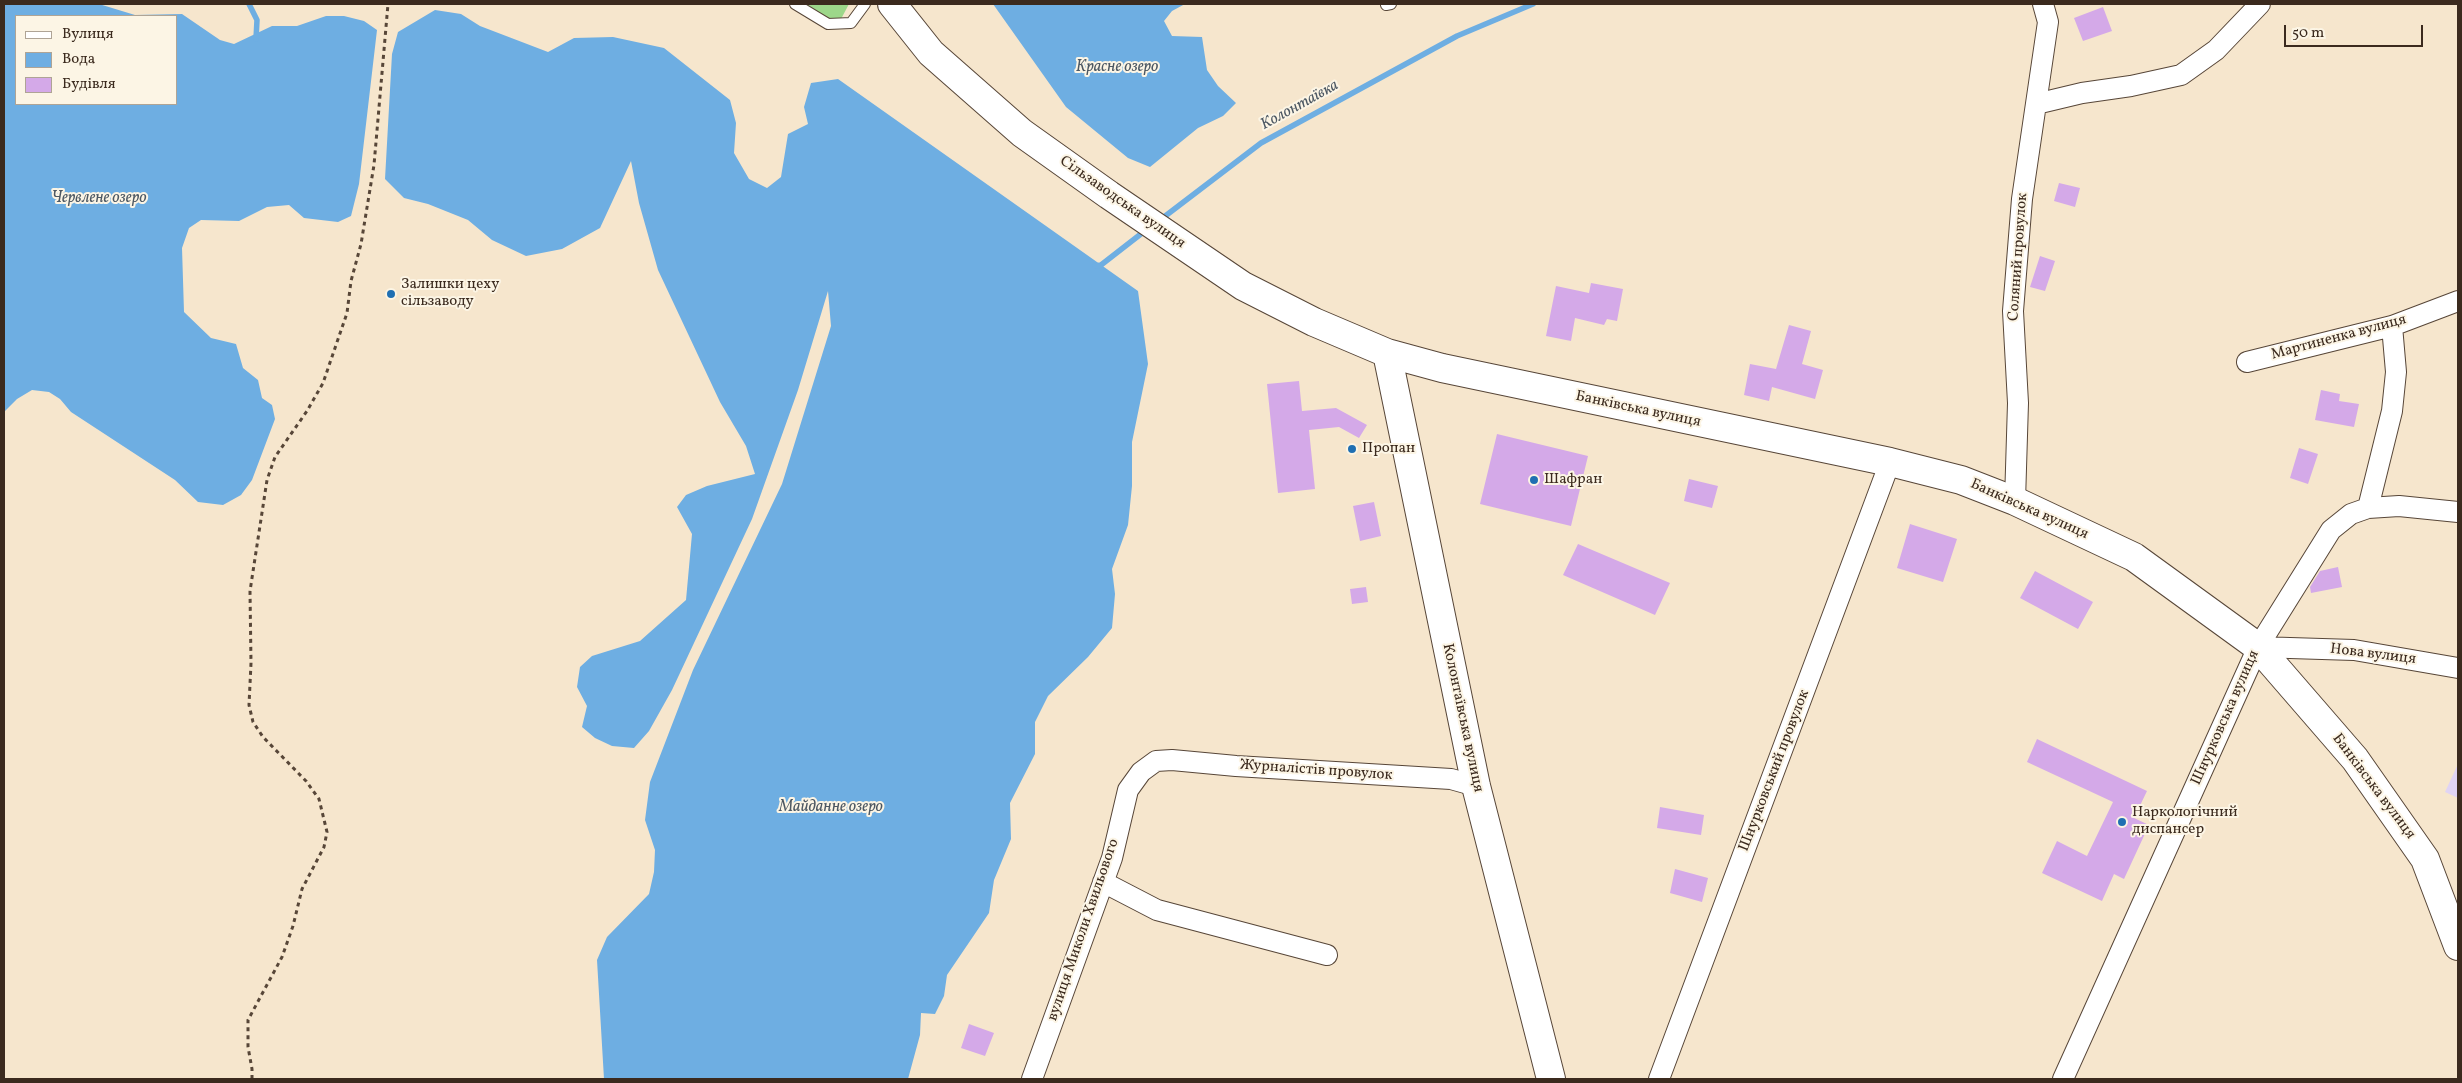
<!DOCTYPE html>
<html>
<head>
<meta charset="utf-8">
<style>
  body { margin:0 }
  #map { position:relative; width:2462px; height:1083px; overflow:hidden; background:#f6e6cd; font-family:Vollkorn,serif }
  canvas { display:block }
  .frame { position:absolute; inset:0; border:5px solid #3b2a1e; pointer-events:none }
  .legend { position:absolute; left:15px; top:15px; width:162px; height:90px; box-sizing:border-box; background:#fcf5e5; border:1px solid #afa495; margin:0; padding:6px 9px; list-style:none; font-size:15px; color:#3b2a1e }
  .legend li { display:flex; align-items:center; gap:10px; height:25px }
  .legend b { width:25px; border:1px solid #afa495 }
  .scale { position:absolute; left:2284px; top:25px; width:139px; height:22px; box-sizing:border-box; border:2px solid #3b2a1e; border-top:0; padding-left:6px; font-size:15px; line-height:18px; white-space:nowrap; color:#3b2a1e; -webkit-text-stroke:4px #fcf5e5; paint-order:stroke }
</style>
</head>
<body>
<div id="map">
<canvas width="2462" height="1083"></canvas>
<div class="frame"></div>
<ul class="legend">
<li><b style="height:6px;background:#fff"></b>Вулиця</li>
<li><b style="height:14px;background:#6eaee2"></b>Вода</li>
<li><b style="height:14px;background:#d4a9e8"></b>Будівля</li>
</ul>
<div class="scale">50 m</div>
</div>
<script>
const context = document.querySelector('canvas').getContext('2d');
context.lineJoin = 'round';
function paint(path, color) { context.fillStyle = color; context.fill(path, 'evenodd'); }
const toPath = rows => new Path2D(rows.map(r => 'M' + r).join(''));
function trace(path, color, width, dash) { context.strokeStyle = color; context.lineWidth = width; context.lineCap = dash ? 'butt' : 'round'; context.setLineDash(dash || []); context.stroke(path); }
function label(font, color, halo, rows, align = 'center') {
  context.font = font + ' Vollkorn,serif'; context.lineWidth = 4; context.setLineDash([]); context.textBaseline = 'middle'; context.strokeStyle = halo; context.fillStyle = color; for (const [text, x, y, turn = 0] of rows) {
    context.save(); context.translate(x, y); context.rotate((+turn || 0) * Math.PI / 180); context.textAlign = isNaN(turn) ? turn : align; if (halo) context.strokeText(text, 0, 0); context.fillText(text, 0, 0); context.restore();
  }
}
paint(toPath([
  [2458,764,2458,798,2445,792]
]), '#e0d4f4');
paint(toPath([
  [804,4,849,4,841,19,829,20]
]), '#9dd78a');
paint(toPath([
  [4,4,99,4,135,15,182,14,220,40,234,44,272,26,297,26,326,16,344,16,364,21,377,30,359,184,351,216,338,222,304,218,289,205,267,207,239,221,201,220,189,228,182,248,184,312,211,338,236,344,243,368,258,380,262,398,272,405,275,419,252,480,241,495,223,505,198,502,175,480,71,412,60,399,49,392,32,390,17,399,4,412],
  [16,16,176,16,176,104,16,104],
  [993,4,1185,4,1172,11,1164,21,1172,36,1202,37,1207,70,1218,86,1236,103,1223,116,1198,128,1150,167,1128,158,1066,107],
  [435,10,461,14,480,26,548,52,574,38,613,37,664,48,730,100,736,123,734,153,749,179,767,188,781,177,788,134,808,124,804,107,811,83,838,79,1138,291,1148,364,1132,442,1132,486,1128,525,1112,569,1115,594,1112,628,1088,657,1048,696,1035,722,1035,754,1010,803,1011,839,994,880,989,913,947,975,944,996,935,1014,921,1013,920,1035,908,1079,604,1079,597,960,607,937,649,894,654,872,655,850,645,820,650,782,693,670,782,484,831,326,828,291,798,390,752,519,672,690,649,731,634,748,612,746,595,738,582,727,587,706,577,687,580,667,592,656,640,641,686,600,692,534,677,507,686,495,707,486,755,474,746,446,720,402,658,270,639,203,631,161,600,228,562,249,526,256,492,240,468,220,428,204,404,198,385,179,392,54,398,32]
]), '#6eaee2');
trace(toPath([
  [249,4,257,20,256,39],
  [1160,220,1261,143,1457,36,1533,4],
  [1095,266,1101,265,1146,230]
]), '#6eaee2', 5.5);
paint(toPath([
  [2103,7,2112,31,2083,41,2074,18],
  [2059,183,2080,188,2075,207,2054,201],
  [2040,256,2055,261,2045,291,2030,287],
  [1591,283,1623,289,1617,321,1607,319,1604,325,1575,318,1571,341,1546,336,1556,286,1589,293],
  [1789,325,1811,331,1802,364,1823,370,1815,399,1772,387,1769,401,1744,395,1750,364,1776,369],
  [1299,381,1302,411,1336,408,1367,425,1359,438,1339,427,1309,430,1315,489,1278,493,1267,384],
  [2321,390,2340,394,2339,401,2359,404,2354,427,2315,420],
  [1497,434,1588,456,1571,526,1480,504],
  [2299,448,2318,454,2308,484,2290,478],
  [1689,479,1718,486,1712,508,1684,501],
  [1374,502,1381,536,1360,541,1353,506],
  [1910,524,1957,539,1943,582,1897,568],
  [1578,544,1670,583,1655,615,1563,575],
  [2338,567,2342,587,2311,593,2310,587,2320,571],
  [2035,571,2093,602,2078,629,2020,598],
  [1366,587,1368,602,1352,604,1350,589],
  [2037,739,2147,791,2134,818,2149,825,2124,879,2114,874,2102,901,2042,873,2057,841,2087,856,2113,802,2027,762],
  [1660,807,1704,815,1701,835,1657,828],
  [1675,869,1708,878,1702,902,1670,893],
  [969,1024,994,1033,985,1056,961,1048]
]), '#d4a9e8');
const lane = toPath([
  [795,4,828,24,851,23,865,4],
  [1386,5,1391,4]
]);
const street = toPath([
  [2036,104,2082,93,2131,86,2181,75,2216,50,2260,4],
  [2247,362,2392,326,2458,301],
  [2015,501,2018,403,2013,311,2022,199,2048,22,2043,4],
  [2368,508,2392,411,2396,372,2392,326],
  [2258,647,2354,650,2458,668],
  [1103,882,1157,910,1327,955],
  [1032,1079,1112,858,1128,790,1141,772,1156,761,1172,760,1236,766,1451,779,1476,786],
  [1659,1079,1890,462],
  [2063,1079,2258,647,2331,530,2351,514,2368,508,2399,506,2458,512]
]);
const secondary = toPath([
  [892,4,931,53,1022,133,1109,195,1243,286,1314,322,1387,353,1442,368,1890,462,1961,480,2015,501,2134,557,2258,647,2355,759,2425,859,2458,946],
  [1387,353,1476,786,1551,1079]
]);
trace(lane, '#574638', 12);
trace(street, '#574638', 22);
trace(secondary, '#574638', 30);
trace(toPath([
  [252,1079,252,1069,248,1047,248,1020,282,957,293,926,302,889,324,847,327,832,319,799,306,781,263,737,253,722,249,705,251,663,250,591,267,480,275,457,307,411,323,383,347,313,351,281,361,244,374,165,388,4]
]), '#574638', 3, [4, 4]);
trace(lane, '#fff', 10);
trace(street, '#fff', 20);
trace(secondary, '#fff', 28);
for (const [x, y, r, color] of [
  [391,294,5,"#1f6fb2"],
  [1352,449,5,"#1f6fb2"],
  [1534,480,5,"#1f6fb2"],
  [2122,822,5,"#1f6fb2"]
]) { const dot = new Path2D(); dot.arc(x, y, r, 0, 2 * Math.PI); context.fillStyle = color; context.fill(dot); trace(dot, '#fcf5e5', 2); }
label('15px', '#3b2a1e', '#fcf5e5', [
  ["Сільзаводська вулиця",1122,203,35],
  ["Соляний провулок",2019,257,-86],
  ["Мартиненка вулиця",2339,338,-15],
  ["Банківська вулиця",1638,410,12],
  ["Банківська вулиця",2029,510,24],
  ["Нова вулиця",2373,655,7],
  ["Колонтаївська вулиця",1462,718,78],
  ["Шнурковська вулиця",2226,718,-66],
  ["Журналістів провулок",1316,771,4],
  ["Шнурковський провулок",1775,771,-69],
  ["Банківська вулиця",2373,787,53],
  ["вулиця Миколи Хвильового",1084,930,-71]
]);
label('15px', '#3b2a1e', '#fcf5e5', [
  ["Залишки цеху",401,285],
  ["сільзаводу",401,302],
  ["Пропан",1362,449],
  ["Шафран",1544,480],
  ["Наркологічний",2132,813],
  ["диспансер",2132,830]
], 'left');
label('italic 16px', '#4d5863', '#fcf5e5', [
  ["Красне озеро",1117,68],
  ["Колонтаївка",1300,106,-29],
  ["Червлене озеро",99,199],
  ["Майданне озеро",831,808]
]);
</script>
</body>
</html>
